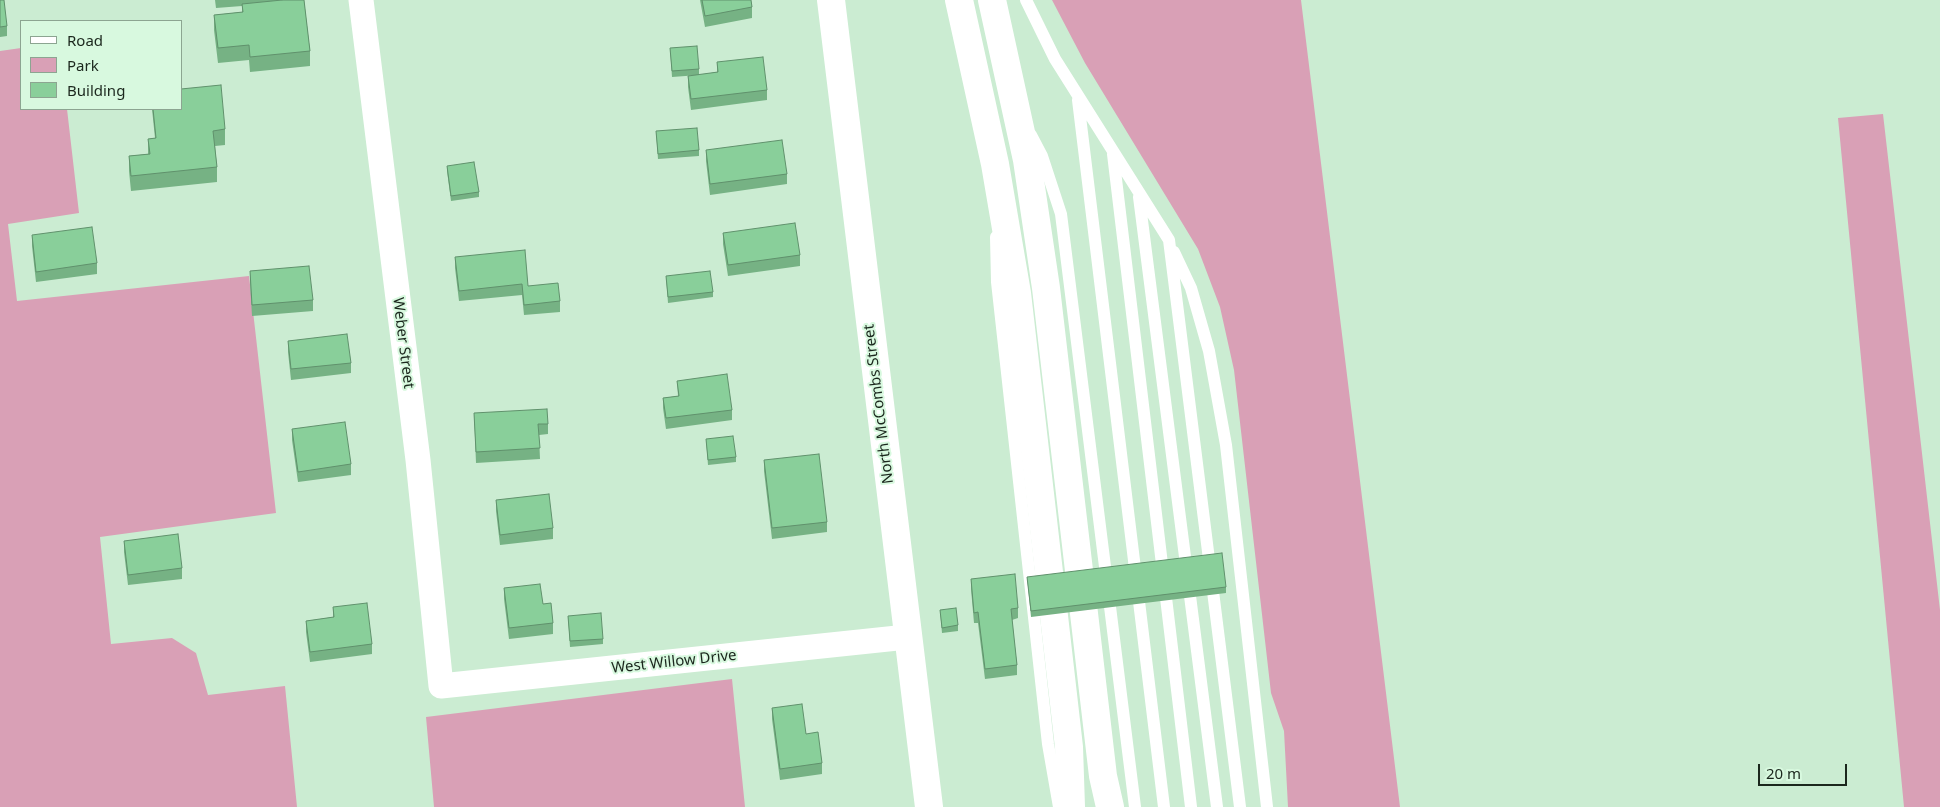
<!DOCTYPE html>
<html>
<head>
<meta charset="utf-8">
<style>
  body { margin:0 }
  #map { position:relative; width:1940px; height:807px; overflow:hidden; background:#cbecd2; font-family:"Noto Sans",sans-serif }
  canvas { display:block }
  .legend { position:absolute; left:20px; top:20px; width:162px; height:90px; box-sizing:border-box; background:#d8f9df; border:1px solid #8ca591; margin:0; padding:6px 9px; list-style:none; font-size:15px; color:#1b271d }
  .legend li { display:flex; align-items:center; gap:10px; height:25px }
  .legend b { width:25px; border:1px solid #8ca591 }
  .scale { position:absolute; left:1758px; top:764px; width:89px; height:22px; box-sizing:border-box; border:2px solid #1b271d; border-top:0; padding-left:6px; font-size:15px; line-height:18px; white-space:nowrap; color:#1b271d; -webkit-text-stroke:4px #d8f9df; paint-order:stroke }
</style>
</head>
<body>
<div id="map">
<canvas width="1940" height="807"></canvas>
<ul class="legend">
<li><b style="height:6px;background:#fff"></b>Road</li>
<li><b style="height:14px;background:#d9a0b6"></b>Park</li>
<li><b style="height:14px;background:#89cf9a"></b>Building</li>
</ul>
<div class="scale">20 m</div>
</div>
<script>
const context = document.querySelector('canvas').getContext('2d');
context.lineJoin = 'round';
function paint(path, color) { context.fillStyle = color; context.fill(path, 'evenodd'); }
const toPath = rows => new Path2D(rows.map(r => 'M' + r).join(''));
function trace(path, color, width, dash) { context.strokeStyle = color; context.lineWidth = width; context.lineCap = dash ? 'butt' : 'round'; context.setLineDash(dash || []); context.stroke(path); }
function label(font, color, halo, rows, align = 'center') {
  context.font = font + ' "Noto Sans",sans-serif'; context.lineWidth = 4; context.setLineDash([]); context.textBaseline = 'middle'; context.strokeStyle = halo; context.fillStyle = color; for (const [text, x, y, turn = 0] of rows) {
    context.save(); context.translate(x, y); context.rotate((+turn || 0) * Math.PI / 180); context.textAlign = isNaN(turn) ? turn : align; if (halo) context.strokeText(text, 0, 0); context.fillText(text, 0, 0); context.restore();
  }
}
paint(toPath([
  [1052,0,1301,0,1400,807,1288,807,1284,731,1271,693,1234,370,1220,307,1198,249,1085,63],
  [21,48,21,109,67,109,79,213,8,224,17,301,249,276,276,513,100,537,111,644,172,638,196,653,208,695,285,686,297,807,0,807,0,51],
  [1883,114,1940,610,1940,807,1904,807,1838,118],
  [732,679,745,807,434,807,426,717]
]), '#d9a0b6');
trace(toPath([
  [1026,0,1055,59,1169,240,1240,807],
  [1078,100,1164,807],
  [1031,135,1042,156,1061,214,1135,807],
  [1113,154,1191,807],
  [1139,197,1217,807],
  [996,237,997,282,1048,744,1059,807],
  [1174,252,1191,288,1209,351,1226,445,1267,807]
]), '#fff', 12);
trace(toPath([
  [361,0,418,460,441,686,907,637]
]), '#fff', 25);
trace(toPath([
  [831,0,929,807]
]), '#fff', 28);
trace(toPath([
  [959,0,995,164,1017,293,1069,747,1071,807],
  [992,0,1027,160,1046,288,1103,776,1110,807]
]), '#fff', 28);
paint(toPath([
  [0,0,7,26,7,36,0,37],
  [215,0,304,0,310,51,310,66,250,72,249,60,218,63,214,30,214,15,242,12,242,6,216,8],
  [700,0,751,0,752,7,752,18,705,27],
  [670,48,699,69,699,75,717,72,717,62,767,90,767,100,691,110,688,87,688,76,699,75,672,77],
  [152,109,181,109,225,129,225,145,215,146,217,167,217,182,131,191,129,171,129,156,148,154,148,139,155,138],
  [656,131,699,150,699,156,658,159],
  [706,150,787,174,787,184,710,195,706,161],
  [447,166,479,192,479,197,451,201,447,171],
  [723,233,800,255,800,266,728,276,723,244],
  [32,235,97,263,97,274,36,282,32,246],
  [455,257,528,286,560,301,560,312,524,315,522,295,459,301,455,268],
  [250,271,313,300,313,311,252,316,250,282],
  [666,276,713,292,713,297,668,303],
  [288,341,351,363,351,373,291,380,288,352],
  [677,381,732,410,732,420,666,429,663,408,663,398,678,396],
  [474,413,548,424,548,434,539,435,540,459,476,463],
  [292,429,351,464,351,475,298,482,292,440],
  [706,439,736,457,736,462,708,465],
  [764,460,827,522,827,532,772,539,764,471],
  [496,500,553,528,553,539,500,545,496,511],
  [124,541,182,568,182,579,128,585,124,552],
  [1027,577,1226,587,1226,593,1031,617],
  [971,579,1018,608,1018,618,1012,620,1017,665,1017,675,985,679,978,623,974,623,971,589],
  [504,588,543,604,553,623,553,634,509,639,504,599],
  [333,607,372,644,372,654,310,662,306,632,306,621,333,617],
  [940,610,958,625,958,631,942,633],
  [568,616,603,639,603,644,570,647],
  [772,708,806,734,822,763,822,774,780,780,772,719]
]), '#76b284');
const building = toPath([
  [0,0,4,0,7,26,0,27,0,0],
  [282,0,304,0,310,51,250,57,249,45,218,48,214,15,243,12,242,4,282,0],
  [702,0,751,0,752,7,705,16,702,0],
  [697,46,699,69,672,71,670,48,697,46],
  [763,57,767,90,691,99,688,76,718,72,717,62,763,57],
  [221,85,225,129,213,131,217,167,131,176,129,156,150,154,148,139,156,138,153,109,181,109,181,89,221,85],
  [697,128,699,150,658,154,656,131,697,128],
  [782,140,787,174,710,184,706,150,782,140],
  [474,162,479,192,451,196,447,166,474,162],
  [795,223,800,255,728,265,723,233,795,223],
  [92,227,97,263,36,272,32,235,92,227],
  [525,250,528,286,558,283,560,301,524,305,522,284,459,291,455,257,525,250],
  [309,266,313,300,252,305,250,271,309,266],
  [710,271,713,292,668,297,666,276,710,271],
  [347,334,351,363,291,369,288,341,347,334],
  [727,374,732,410,666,418,663,398,679,396,677,381,727,374],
  [547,409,548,424,538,424,540,448,476,452,474,413,547,409],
  [345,422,351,464,298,472,292,429,345,422],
  [733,436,736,457,708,460,706,439,733,436],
  [819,454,827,522,772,528,764,460,819,454],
  [549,494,553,528,500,535,496,500,549,494],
  [178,534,182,568,128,575,124,541,178,534],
  [1222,553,1226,587,1031,611,1027,577,1222,553],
  [1015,574,1018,608,1011,609,1017,665,985,669,978,612,974,613,971,579,1015,574],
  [540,584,543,604,551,603,553,623,509,628,504,588,540,584],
  [367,603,372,644,310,652,306,621,334,617,333,607,367,603],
  [956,608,958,625,942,628,940,610,956,608],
  [601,613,603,639,570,641,568,616,601,613],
  [802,704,806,734,818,732,822,763,780,769,772,708,802,704]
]);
paint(building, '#89cf9a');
trace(building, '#60916c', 1);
label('15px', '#1b271d', '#d8f9df', [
  ["Weber Street",403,343,83],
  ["North McCombs Street",879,404,-97],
  ["West Willow Drive",674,662,-6]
]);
</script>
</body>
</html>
